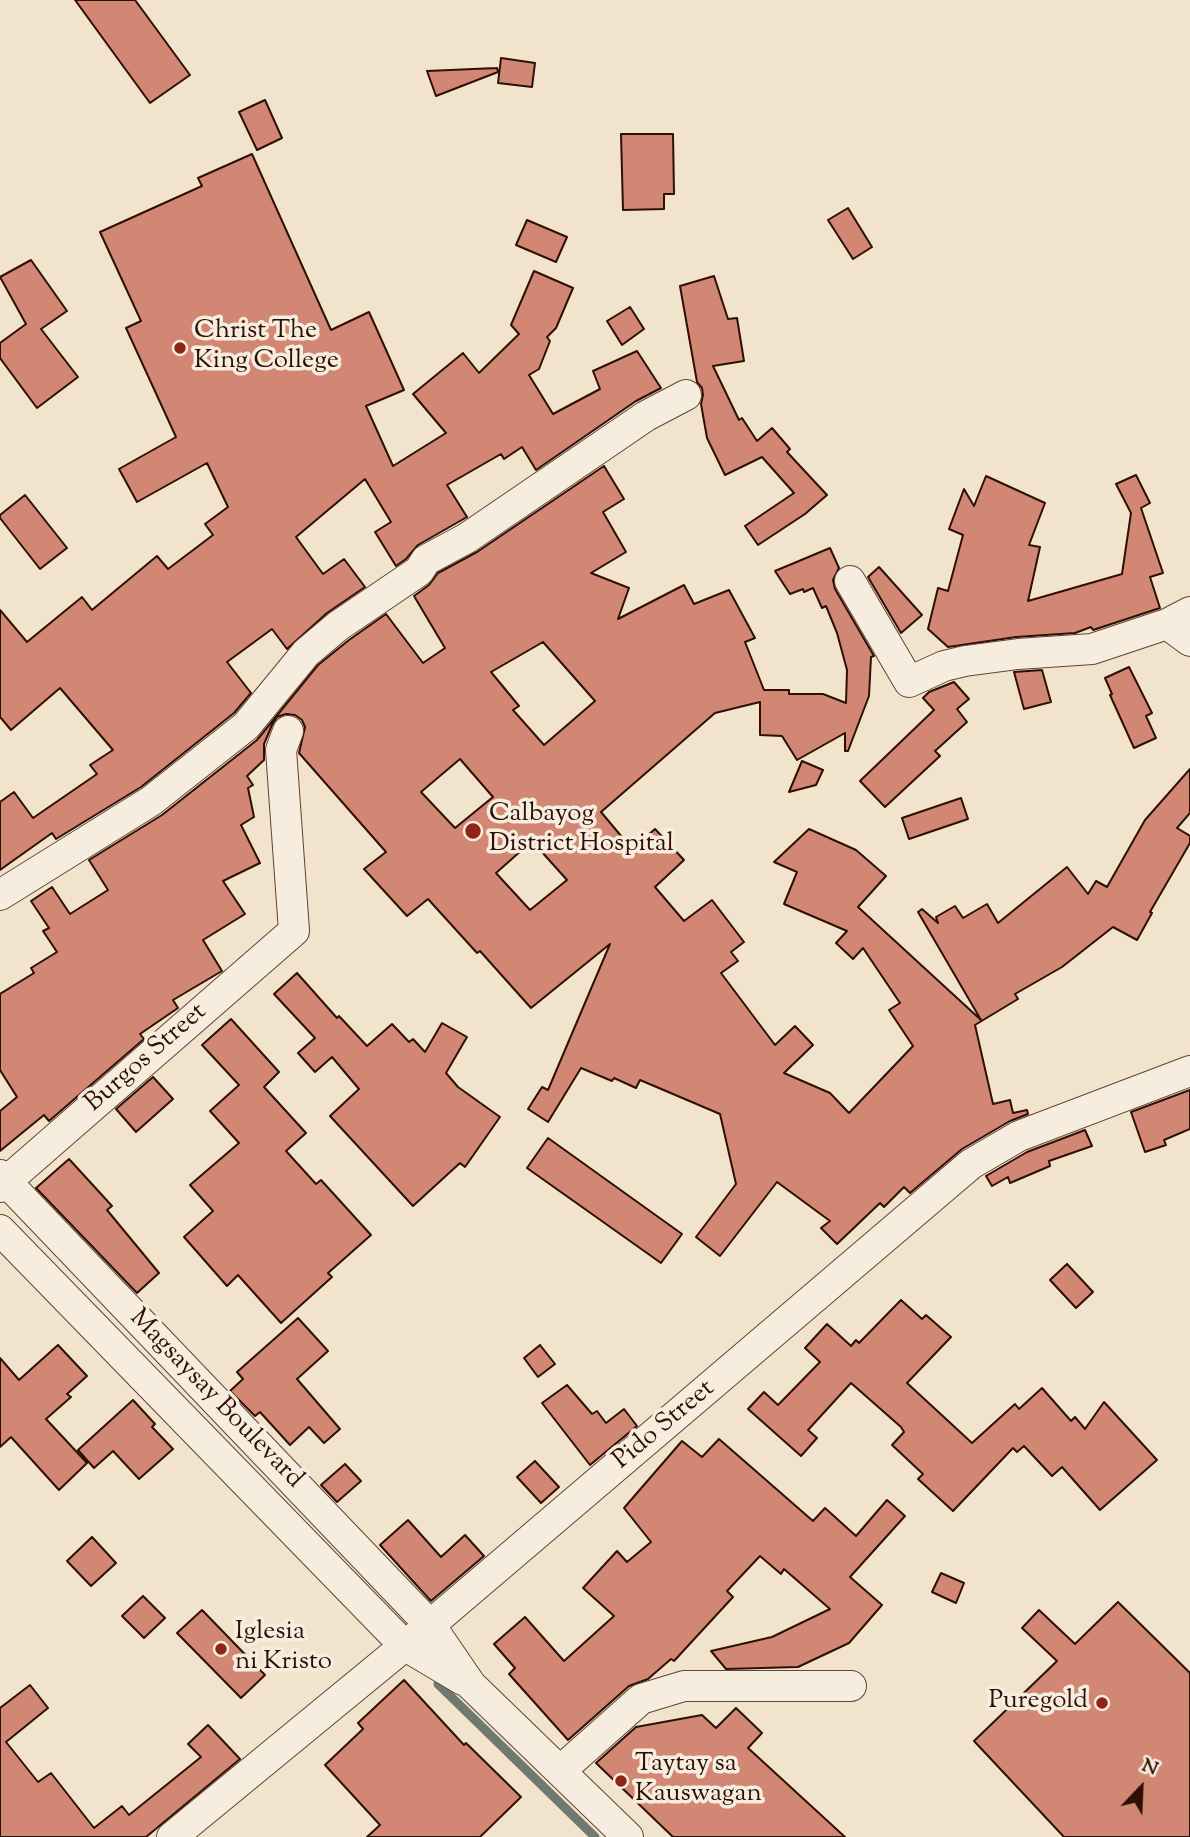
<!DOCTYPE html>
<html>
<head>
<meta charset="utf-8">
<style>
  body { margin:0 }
  #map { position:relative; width:1190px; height:1837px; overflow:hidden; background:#f2e4cc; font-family:"Sorts Mill Goudy",serif }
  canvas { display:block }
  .north { position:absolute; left:1106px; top:1753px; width:70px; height:70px; -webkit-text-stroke:5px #f7edde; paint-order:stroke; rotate:23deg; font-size:19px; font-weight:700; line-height:28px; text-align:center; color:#2e0f04 }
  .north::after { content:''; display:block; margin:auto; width:24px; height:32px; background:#2e0f04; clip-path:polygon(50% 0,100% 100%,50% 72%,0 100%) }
</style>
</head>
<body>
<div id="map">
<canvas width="1190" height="1837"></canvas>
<div class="north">N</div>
</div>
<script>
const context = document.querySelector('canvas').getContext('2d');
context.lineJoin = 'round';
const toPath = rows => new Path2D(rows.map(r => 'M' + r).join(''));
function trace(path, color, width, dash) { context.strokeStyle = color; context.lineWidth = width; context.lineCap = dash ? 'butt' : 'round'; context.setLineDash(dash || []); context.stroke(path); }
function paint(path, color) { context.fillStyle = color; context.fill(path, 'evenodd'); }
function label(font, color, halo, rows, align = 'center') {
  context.font = font + ' "Sorts Mill Goudy",serif'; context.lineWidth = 7; context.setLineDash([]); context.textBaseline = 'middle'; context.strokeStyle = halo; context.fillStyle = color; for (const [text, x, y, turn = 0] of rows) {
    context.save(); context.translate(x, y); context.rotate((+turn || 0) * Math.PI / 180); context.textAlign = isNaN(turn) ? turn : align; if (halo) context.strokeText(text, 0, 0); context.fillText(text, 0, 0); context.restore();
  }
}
trace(toPath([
  [438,1684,595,1837]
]), '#6f796f', 9);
const building = toPath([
  [75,0,135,0,190,75,150,103,75,0],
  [501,58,535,63,532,87,498,83,501,58],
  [497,68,498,72,436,96,427,71,497,68],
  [265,100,282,138,257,150,239,112,265,100],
  [621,134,673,134,674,194,664,194,664,209,623,210,621,134],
  [252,154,331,330,369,312,404,390,366,406,393,466,446,433,413,394,463,353,479,373,519,334,511,325,534,271,573,288,556,328,547,337,550,341,539,369,529,375,553,414,600,389,593,371,637,351,661,388,636,401,536,470,522,447,504,459,501,454,447,485,467,517,418,545,406,559,396,566,375,532,391,522,365,479,296,537,323,574,344,559,365,587,327,613,287,649,272,629,227,662,251,693,234,713,141,787,56,839,52,833,0,870,0,802,14,792,33,818,97,774,90,765,113,750,60,688,11,730,0,717,0,610,27,642,82,597,92,610,157,556,168,569,213,535,205,524,228,507,207,463,137,502,119,469,176,437,126,328,141,321,100,232,202,186,198,178,252,154],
  [848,208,872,247,853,259,828,220,848,208],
  [527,220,567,237,556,262,516,245,527,220],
  [31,260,67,311,41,329,78,377,37,408,0,358,0,343,26,324,0,277,31,260],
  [714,276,728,319,737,318,744,361,713,366,739,420,742,418,757,441,772,428,790,449,787,452,827,495,805,514,758,545,745,526,794,493,762,457,725,475,707,438,701,404,703,395,702,388,697,382,680,286,714,276],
  [630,307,644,329,622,345,607,321,630,307],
  [604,466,624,499,603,512,626,552,591,573,629,588,618,619,684,585,694,604,729,590,755,638,745,642,764,690,789,690,789,694,823,694,846,703,847,670,837,633,826,606,822,608,813,588,804,592,803,589,790,594,775,571,830,548,839,568,833,580,835,589,874,656,871,657,869,696,848,751,845,751,845,733,797,760,782,736,760,735,760,702,715,713,601,812,632,849,655,829,684,860,655,887,684,921,712,900,744,942,731,952,738,961,721,973,775,1045,795,1026,813,1045,784,1073,830,1093,849,1113,913,1046,889,1010,900,1003,863,948,853,959,836,943,847,931,784,904,797,872,774,862,809,829,856,850,886,876,858,907,981,1020,918,912,922,909,938,923,936,917,955,906,963,918,987,904,998,923,1067,867,1088,894,1096,881,1107,887,1145,820,1190,769,1190,813,1177,828,1190,836,1190,843,1150,912,1152,913,1137,940,1113,927,1062,967,1015,994,1018,999,975,1025,993,1104,1010,1100,1013,1113,1027,1110,1028,1114,1010,1121,962,1149,910,1193,904,1187,884,1207,880,1203,837,1244,821,1228,830,1221,777,1182,720,1256,696,1237,736,1184,720,1114,640,1080,636,1088,614,1078,612,1081,581,1068,548,1122,528,1109,542,1087,548,1090,610,944,531,1008,480,951,477,953,428,899,407,916,364,869,386,852,299,753,305,727,302,720,295,715,286,714,277,717,272,725,264,744,264,760,247,776,253,785,248,788,254,817,241,825,260,863,223,881,245,914,203,940,222,971,173,1000,178,1008,140,1034,144,1039,49,1121,44,1115,0,1151,0,1111,17,1097,0,1070,0,994,34,973,31,968,57,952,43,931,49,928,31,901,52,887,70,914,108,890,89,860,162,815,257,740,318,665,349,640,386,614,423,663,445,648,414,596,429,585,438,573,477,552,604,466],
  [543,642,595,701,544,745,513,710,519,706,491,672,543,642],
  [460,759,493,797,455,828,421,792,460,759],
  [532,841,567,880,530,910,496,873,532,841],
  [1136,475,1150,503,1141,508,1163,573,1150,577,1160,608,1093,630,1091,627,1075,633,1016,637,948,647,928,629,938,588,948,591,963,535,949,529,964,489,974,506,986,476,1045,503,1029,545,1040,547,1028,601,1122,574,1131,513,1116,484,1136,475],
  [25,495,67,548,40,569,0,518,0,515,25,495],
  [879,567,922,615,901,633,868,577,879,567],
  [1129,667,1152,713,1146,716,1156,738,1134,748,1110,695,1112,694,1105,678,1129,667],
  [1042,670,1051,702,1024,709,1014,672,1042,670],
  [954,682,969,699,957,709,967,722,935,751,940,756,885,807,860,781,934,710,923,698,929,692,954,682],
  [802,761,823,770,816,785,789,792,802,761],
  [961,798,968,819,909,839,902,818,961,798],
  [297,973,337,1018,339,1016,367,1046,392,1024,409,1042,413,1039,425,1052,442,1023,467,1037,446,1073,458,1087,500,1117,465,1167,460,1163,413,1206,330,1116,359,1089,332,1057,315,1072,298,1053,315,1038,274,994,297,973],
  [231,1019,279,1072,264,1087,306,1133,286,1151,316,1184,321,1180,371,1235,328,1273,332,1277,281,1323,238,1275,227,1286,184,1237,213,1211,190,1185,239,1143,210,1111,239,1085,202,1045,231,1019],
  [153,1077,173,1099,136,1132,116,1109,153,1077],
  [1190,1090,1190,1129,1164,1140,1166,1145,1145,1152,1131,1112,1190,1090],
  [1085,1130,1092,1146,1049,1161,1050,1166,1010,1183,1008,1177,992,1186,986,1176,1027,1152,1085,1130],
  [548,1138,682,1234,661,1263,527,1168,548,1138],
  [69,1159,112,1206,107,1210,159,1273,137,1293,36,1188,69,1159],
  [1067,1264,1093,1292,1076,1308,1050,1280,1067,1264],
  [901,1300,922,1319,926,1315,951,1337,907,1383,972,1443,1015,1404,1019,1409,1042,1388,1071,1421,1075,1417,1085,1429,1104,1402,1157,1460,1100,1510,1062,1467,1052,1476,1024,1446,1017,1452,1013,1448,953,1511,918,1479,923,1474,892,1445,904,1432,901,1427,851,1383,808,1430,817,1438,801,1456,748,1409,764,1392,778,1405,820,1362,805,1348,827,1324,851,1346,856,1340,859,1343,901,1300],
  [298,1318,328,1351,297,1379,340,1429,324,1443,309,1427,290,1445,260,1412,255,1416,230,1391,243,1379,237,1372,298,1318],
  [58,1345,87,1376,67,1394,71,1397,46,1419,87,1463,59,1490,11,1437,0,1447,0,1358,19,1380,58,1345],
  [540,1345,555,1364,538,1377,524,1358,540,1345],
  [567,1385,592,1414,597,1411,606,1423,624,1409,637,1426,590,1465,542,1403,567,1385],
  [133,1400,155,1424,152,1427,173,1449,139,1479,113,1451,94,1468,78,1450,133,1400],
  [719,1439,813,1521,825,1508,856,1536,887,1500,905,1516,850,1577,882,1605,849,1643,798,1667,726,1669,711,1651,772,1637,830,1609,784,1569,781,1574,760,1556,727,1591,733,1597,674,1661,671,1659,648,1679,629,1686,568,1740,509,1674,515,1668,494,1644,525,1617,564,1661,614,1616,583,1588,617,1551,627,1562,651,1542,624,1508,682,1441,702,1457,719,1439],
  [535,1461,559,1487,541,1503,517,1477,535,1461],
  [345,1464,361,1481,337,1502,321,1485,345,1464],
  [408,1520,441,1557,465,1535,484,1556,431,1601,380,1545,408,1520],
  [92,1537,116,1563,91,1586,67,1561,92,1537],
  [941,1573,964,1583,956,1603,932,1592,941,1573],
  [143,1596,165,1618,144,1638,122,1616,143,1596],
  [1118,1602,1190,1673,1190,1837,1064,1837,974,1741,1057,1661,1022,1628,1039,1610,1075,1644,1118,1602],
  [202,1610,265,1675,241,1698,177,1633,202,1610],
  [404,1680,464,1745,466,1743,521,1797,480,1837,367,1837,380,1825,325,1765,363,1729,358,1723,404,1680],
  [30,1685,48,1708,6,1742,38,1782,51,1773,94,1828,122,1806,129,1815,201,1757,188,1744,208,1725,240,1759,146,1837,0,1837,0,1708,30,1685],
  [736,1708,762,1733,748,1748,845,1837,673,1837,596,1763,636,1727,702,1715,716,1728,736,1708]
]);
paint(building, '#d28775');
trace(building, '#2e0f04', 2);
const minor = toPath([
  [850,581,909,682,944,666,965,661,1018,654,1092,649,1167,624,1190,612],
  [1167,624,1190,641],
  [0,895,151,801,246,726,306,653,338,626,419,571,426,560,467,538,646,416,686,395],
  [0,1175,430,1625,471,1685,628,1837],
  [0,1187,294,931,281,750,288,731],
  [0,1230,404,1645,463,1680],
  [560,1771,641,1699,684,1686,851,1686],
  [172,1837,430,1625,971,1164,1019,1136,1190,1071]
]);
trace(minor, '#5f4436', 32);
trace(minor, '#f7edde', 30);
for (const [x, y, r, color] of [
  [180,348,7,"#8f2418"],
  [473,831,9,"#8f2418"],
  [221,1649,7,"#8f2418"],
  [1102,1703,7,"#8f2418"],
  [621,1781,7,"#8f2418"]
]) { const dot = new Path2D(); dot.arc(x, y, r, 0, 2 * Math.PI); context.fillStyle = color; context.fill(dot); trace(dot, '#f7edde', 2.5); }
label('26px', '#2e0f04', '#f7edde', [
  ["Christ The",194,333],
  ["King College",194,363],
  ["Calbayog",489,816],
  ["District Hospital",489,846],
  ["Iglesia",235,1634],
  ["ni Kristo",235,1664],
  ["Puregold",1088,1703,"right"],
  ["Taytay sa",635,1766],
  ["Kauswagan",635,1796]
], 'left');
label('26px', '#2e0f04', '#f7edde', [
  ["Burgos Street",147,1059,-41],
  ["Magsaysay Boulevard",215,1400,46],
  ["Pido Street",665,1426,-40]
]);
</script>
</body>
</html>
